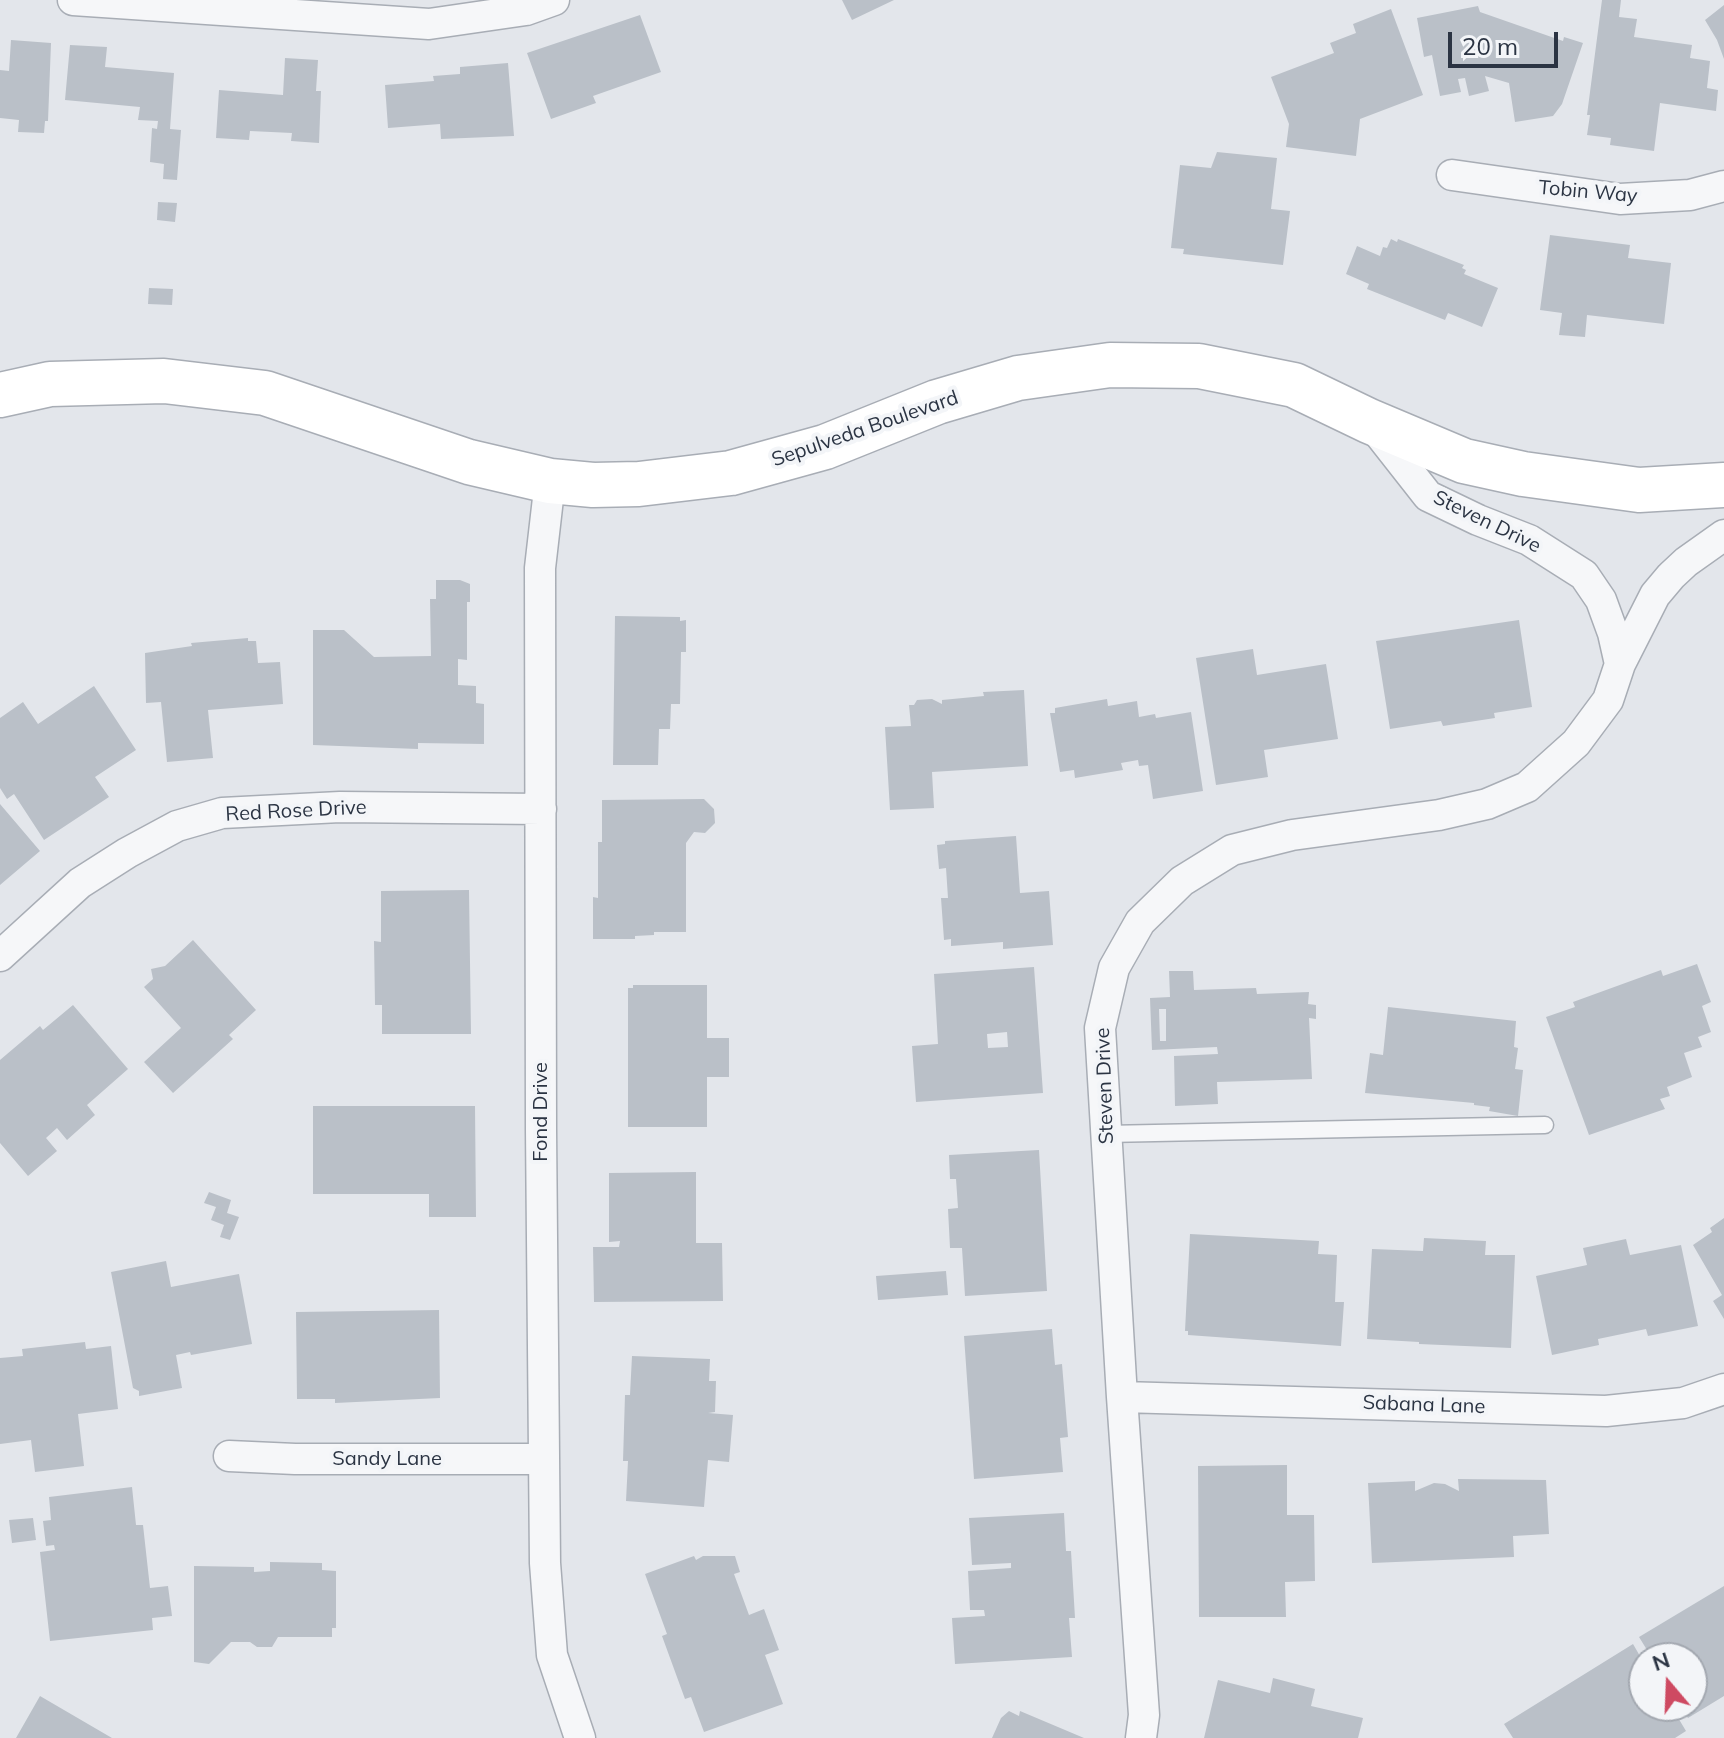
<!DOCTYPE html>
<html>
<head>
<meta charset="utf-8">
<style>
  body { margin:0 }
  #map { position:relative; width:1724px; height:1738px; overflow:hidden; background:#e3e6eb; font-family:Mulish,sans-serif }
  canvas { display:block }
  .north { position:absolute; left:1628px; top:1642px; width:80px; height:80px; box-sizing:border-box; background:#f3f5f8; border:2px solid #a3a8b0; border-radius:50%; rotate:341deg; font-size:22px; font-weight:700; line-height:32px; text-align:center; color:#2b3443 }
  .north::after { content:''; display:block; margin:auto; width:28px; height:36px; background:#ce4a62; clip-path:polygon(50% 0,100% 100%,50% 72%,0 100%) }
  .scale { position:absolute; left:1448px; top:32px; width:110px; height:36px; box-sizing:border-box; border:4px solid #2b3443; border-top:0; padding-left:10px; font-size:24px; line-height:28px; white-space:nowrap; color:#2b3443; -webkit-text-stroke:6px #f3f5f8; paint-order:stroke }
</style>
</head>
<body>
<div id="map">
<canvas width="1724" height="1738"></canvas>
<div class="north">N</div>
<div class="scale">20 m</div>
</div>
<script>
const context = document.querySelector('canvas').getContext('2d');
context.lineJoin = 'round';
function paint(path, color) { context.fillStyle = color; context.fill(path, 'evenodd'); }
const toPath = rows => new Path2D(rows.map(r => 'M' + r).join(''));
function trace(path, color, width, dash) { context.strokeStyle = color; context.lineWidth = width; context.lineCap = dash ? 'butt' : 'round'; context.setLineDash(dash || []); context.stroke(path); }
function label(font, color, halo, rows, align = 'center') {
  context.font = font + ' Mulish,sans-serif'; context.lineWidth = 8; context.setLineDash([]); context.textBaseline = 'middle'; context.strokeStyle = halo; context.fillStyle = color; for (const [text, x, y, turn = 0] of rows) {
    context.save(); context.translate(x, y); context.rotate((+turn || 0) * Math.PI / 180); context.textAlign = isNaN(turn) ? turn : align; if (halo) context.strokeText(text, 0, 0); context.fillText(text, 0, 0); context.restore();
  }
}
paint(toPath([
  [842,0,894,0,852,20],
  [1602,0,1621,0,1619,17,1637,19,1634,37,1692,45,1690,58,1710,61,1707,88,1718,90,1716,111,1660,103,1654,151,1610,145,1611,138,1587,135,1590,115,1587,115],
  [1724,5,1724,59,1717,40,1705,20],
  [1478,6,1480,12,1563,41,1564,37,1583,43,1562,104,1553,116,1515,122,1509,83,1485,76,1489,91,1469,96,1465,78,1458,79,1461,92,1440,96,1432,55,1424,57,1417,18],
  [1391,9,1423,95,1360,119,1356,156,1286,147,1289,124,1271,77,1334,53,1330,43,1356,33,1353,24],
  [640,15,661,72,593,96,596,103,551,119,527,53],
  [11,40,51,43,48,121,45,121,44,133,18,132,19,120,0,118,0,70,9,71],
  [70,45,107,47,105,67,174,73,170,129,181,130,177,180,163,179,164,164,150,162,152,128,157,129,158,121,138,120,140,107,65,100],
  [285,58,318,60,316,91,321,91,319,143,291,141,292,133,250,131,249,140,216,138,219,90,283,95],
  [508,63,514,136,441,139,440,124,388,128,385,85,434,81,433,76,460,74,460,67],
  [1217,152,1277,158,1271,209,1290,211,1283,265,1183,254,1184,249,1171,248,1180,165,1211,168],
  [158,202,177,203,175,222,157,220],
  [1550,235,1630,245,1628,258,1671,263,1664,324,1587,315,1585,337,1559,335,1562,313,1540,310],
  [1391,239,1397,242,1398,239,1464,265,1462,268,1466,270,1464,274,1498,288,1482,327,1448,313,1445,320,1367,289,1369,284,1346,274,1357,246,1380,256,1383,247,1387,248],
  [149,288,173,289,172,305,148,304],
  [436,580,460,580,470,584,470,602,467,602,467,660,458,659,458,685,476,686,476,703,484,704,484,744,418,743,418,749,313,745,313,630,344,630,374,657,431,656,430,599,436,599],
  [615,616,680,617,680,621,686,620,686,652,681,652,680,704,671,704,670,729,659,729,658,765,613,765],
  [1519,620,1532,707,1494,713,1495,718,1443,726,1441,721,1390,729,1376,641],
  [248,638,248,641,256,641,258,663,280,662,283,704,208,710,213,758,167,762,161,702,146,703,145,653,192,646,191,643],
  [1253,649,1257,675,1326,664,1338,739,1264,750,1268,777,1216,785,1196,658],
  [94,686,136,750,95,777,109,797,44,840,14,794,7,799,0,788,0,718,23,702,38,724],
  [1024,690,1028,766,932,772,934,808,890,810,885,727,911,726,909,705,914,705,917,700,932,699,942,704,942,700,984,696,983,692],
  [1107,699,1108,706,1137,701,1139,717,1155,714,1156,718,1191,712,1203,791,1153,799,1148,765,1139,766,1138,760,1121,763,1123,770,1075,778,1074,770,1060,772,1050,713,1055,713,1055,708],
  [704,799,714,809,715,823,705,833,694,832,686,843,686,932,654,932,654,935,635,936,635,939,593,939,593,897,598,898,598,842,602,842,602,800],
  [0,804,40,851,0,885],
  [1016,836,1020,893,1049,891,1053,945,1003,949,1003,942,951,946,951,939,944,940,941,898,948,898,946,868,939,869,937,845,945,844,945,841],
  [469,890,471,1034,382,1034,382,1005,375,1005,374,941,381,942,381,891],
  [193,940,256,1010,229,1035,233,1039,173,1093,144,1062,181,1028,144,987,153,979,151,969,165,966],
  [1697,964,1711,1002,1702,1006,1711,1032,1698,1037,1702,1047,1684,1053,1692,1077,1667,1087,1670,1096,1660,1099,1665,1109,1589,1135,1546,1017,1575,1007,1573,1002,1661,970,1663,976],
  [1034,967,1043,1093,916,1102,912,1046,938,1044,934,974],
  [1007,1032,1008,1047,988,1048,987,1034],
  [1169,971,1193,971,1194,990,1256,988,1257,994,1309,992,1308,1004,1316,1005,1316,1019,1309,1018,1312,1079,1217,1082,1218,1104,1175,1106,1174,1056,1218,1054,1217,1047,1152,1050,1150,998,1170,997],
  [1159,1009,1166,1009,1166,1041,1160,1041],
  [633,985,707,985,707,1038,729,1038,729,1077,707,1077,707,1127,628,1127,628,988,633,988],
  [73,1005,128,1069,87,1105,95,1115,67,1140,57,1128,46,1138,57,1151,28,1176,0,1143,0,1060,40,1026,43,1030],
  [1388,1007,1516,1021,1514,1047,1518,1048,1515,1069,1523,1070,1518,1116,1489,1111,1490,1107,1474,1105,1474,1103,1365,1093,1370,1053,1383,1055],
  [313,1106,475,1106,476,1217,429,1217,429,1194,313,1194],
  [1039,1150,1047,1291,965,1296,962,1248,950,1248,948,1209,958,1208,956,1179,950,1179,949,1155],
  [696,1172,696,1243,722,1243,723,1301,594,1302,593,1247,619,1247,620,1241,609,1242,609,1173],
  [209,1192,231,1200,227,1213,239,1217,230,1240,220,1237,224,1225,211,1220,216,1207,204,1203],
  [1724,1218,1724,1319,1713,1301,1722,1295,1693,1245,1712,1232,1710,1228],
  [1190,1234,1319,1241,1318,1254,1337,1255,1335,1302,1344,1302,1341,1346,1188,1335,1188,1331,1185,1331],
  [1424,1238,1486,1241,1485,1255,1515,1255,1511,1348,1419,1344,1419,1342,1367,1339,1372,1249,1423,1251],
  [1626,1239,1630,1255,1681,1245,1698,1326,1648,1336,1646,1329,1598,1339,1599,1345,1552,1355,1536,1276,1587,1265,1583,1248],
  [166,1261,171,1287,239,1274,252,1344,191,1355,190,1352,176,1355,182,1388,139,1396,139,1391,133,1388,111,1272],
  [946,1271,948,1295,878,1300,876,1276],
  [439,1310,440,1398,335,1403,335,1399,297,1399,296,1312],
  [1052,1329,1055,1365,1062,1364,1068,1437,1060,1438,1063,1472,974,1479,964,1336],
  [85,1342,86,1349,111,1346,118,1409,78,1414,84,1466,35,1472,31,1440,0,1444,0,1358,23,1356,22,1349],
  [632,1356,710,1359,709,1381,716,1381,715,1412,708,1413,733,1415,729,1462,708,1460,704,1507,626,1501,628,1461,623,1461,625,1395,630,1395],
  [1287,1465,1287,1515,1314,1515,1315,1581,1285,1582,1286,1617,1199,1617,1198,1466],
  [1458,1479,1546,1480,1549,1534,1513,1536,1514,1557,1372,1563,1368,1483,1415,1481,1415,1491,1434,1483,1445,1484,1459,1491],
  [132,1487,136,1525,143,1525,150,1588,168,1586,172,1616,152,1618,153,1630,50,1641,40,1552,55,1550,54,1545,46,1546,43,1521,51,1520,49,1497],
  [1064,1513,1066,1551,1071,1551,1075,1618,1069,1618,1072,1657,955,1664,952,1618,985,1616,984,1610,970,1610,968,1571,1011,1568,1011,1563,972,1565,969,1518],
  [33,1518,36,1540,12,1543,9,1520],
  [694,1556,696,1560,703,1556,735,1556,740,1572,734,1574,749,1615,764,1609,779,1650,765,1655,783,1704,704,1732,691,1697,685,1699,662,1636,667,1634,645,1574],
  [270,1562,322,1563,322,1570,336,1571,336,1628,332,1628,332,1637,278,1637,272,1647,257,1647,250,1642,231,1642,209,1664,194,1662,194,1566,254,1567,254,1572,270,1571],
  [1724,1586,1724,1696,1688,1718,1681,1706,1692,1706,1692,1658,1652,1658,1639,1637],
  [1633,1644,1644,1663,1644,1706,1671,1706,1686,1731,1675,1738,1513,1738,1504,1724],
  [1273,1678,1315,1689,1311,1706,1363,1718,1358,1738,1204,1738,1218,1680,1270,1693],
  [40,1696,112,1738,16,1738],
  [1009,1711,1019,1716,1020,1711,1084,1738,992,1738,1001,1718]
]), '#bac0c8');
const service = toPath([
  [1106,1134,1545,1125]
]);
const minor = toPath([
  [73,0,429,24,526,10,554,0],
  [1452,175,1620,199,1690,195,1724,186],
  [1373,426,1428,496,1478,520,1529,540,1584,575,1601,600,1613,633,1620,664],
  [550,481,540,568,541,1130,545,1563,552,1655,580,1738],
  [0,956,80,883,127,853,177,826,222,813,340,807,541,809],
  [1122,1397,1606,1411,1683,1403,1724,1389],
  [229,1456,295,1459,544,1459],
  [1141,1738,1144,1715,1122,1397,1100,1028,1114,968,1140,922,1182,881,1232,850,1292,835,1439,815,1487,804,1527,787,1576,743,1608,700,1620,664,1655,595,1671,576,1686,562,1724,535]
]);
const secondary = toPath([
  [0,395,50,384,164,381,265,393,469,462,550,481,593,485,639,484,731,473,825,447,937,402,1018,378,1110,365,1199,366,1294,385,1369,421,1464,461,1523,474,1639,490,1724,485]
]);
trace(service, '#a8adb5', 19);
trace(minor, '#a8adb5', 33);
trace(secondary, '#a8adb5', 47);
trace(service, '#f6f7f9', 16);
trace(minor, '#f6f7f9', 30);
trace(secondary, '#fff', 44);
label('20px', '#2b3443', '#f3f5f8', [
  ["Tobin Way",1588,192,5],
  ["Sepulveda Boulevard",865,429,-19],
  ["Steven Drive",1487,522,26],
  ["Red Rose Drive",296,811,-3],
  ["Steven Drive",1105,1086,-92],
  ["Fond Drive",541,1112,-90],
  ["Sabana Lane",1424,1405,2],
  ["Sandy Lane",387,1459]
]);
</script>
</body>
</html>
